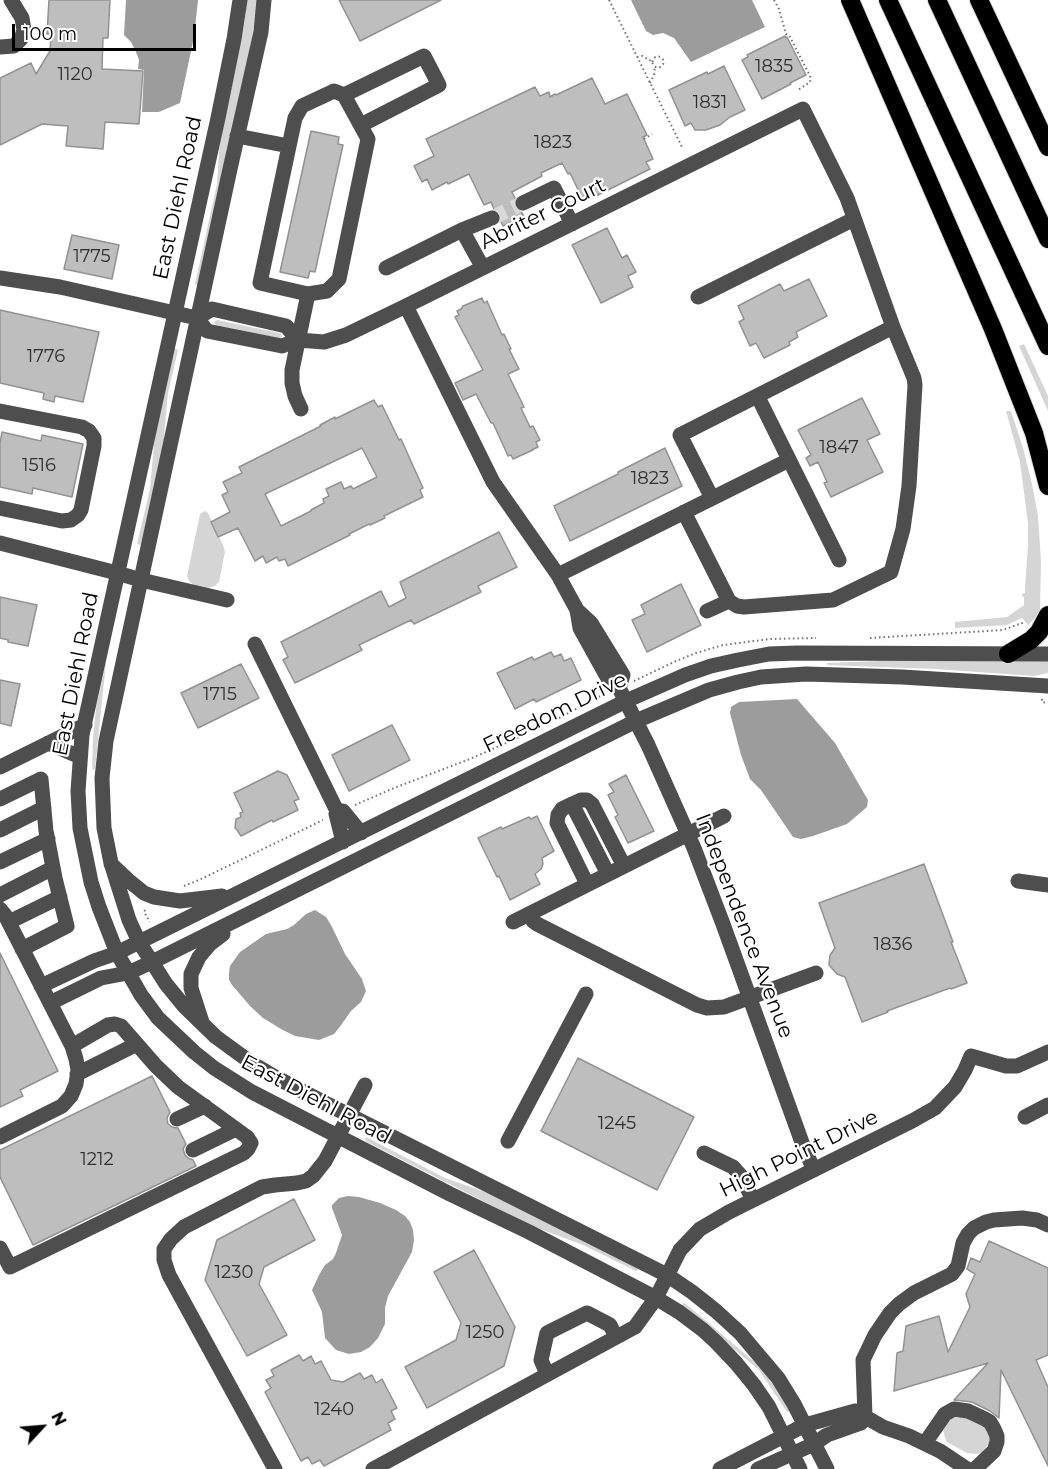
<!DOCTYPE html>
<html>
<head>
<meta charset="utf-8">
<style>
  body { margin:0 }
  #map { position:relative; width:1048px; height:1469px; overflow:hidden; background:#fff; font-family:Montserrat,sans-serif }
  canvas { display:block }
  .north { position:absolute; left:12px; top:1397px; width:60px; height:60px; -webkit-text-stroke:4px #fff; paint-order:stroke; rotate:64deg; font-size:16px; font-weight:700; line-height:24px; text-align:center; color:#000 }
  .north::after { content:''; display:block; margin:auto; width:21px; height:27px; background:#000; clip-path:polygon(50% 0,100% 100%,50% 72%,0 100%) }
  .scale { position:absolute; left:12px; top:24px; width:184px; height:27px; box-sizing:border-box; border:3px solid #000; border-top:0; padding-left:8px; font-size:18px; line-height:21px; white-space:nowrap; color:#000; -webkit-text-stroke:4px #fff; paint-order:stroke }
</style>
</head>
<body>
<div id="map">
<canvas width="1048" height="1469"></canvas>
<div class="north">N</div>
<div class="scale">100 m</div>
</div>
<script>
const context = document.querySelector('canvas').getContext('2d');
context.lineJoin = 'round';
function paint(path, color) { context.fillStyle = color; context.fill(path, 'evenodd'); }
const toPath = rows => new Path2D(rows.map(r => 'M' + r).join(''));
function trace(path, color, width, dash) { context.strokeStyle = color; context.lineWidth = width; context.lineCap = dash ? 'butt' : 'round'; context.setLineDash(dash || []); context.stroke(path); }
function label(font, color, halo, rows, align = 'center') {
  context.font = font + ' Montserrat,sans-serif'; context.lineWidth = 4.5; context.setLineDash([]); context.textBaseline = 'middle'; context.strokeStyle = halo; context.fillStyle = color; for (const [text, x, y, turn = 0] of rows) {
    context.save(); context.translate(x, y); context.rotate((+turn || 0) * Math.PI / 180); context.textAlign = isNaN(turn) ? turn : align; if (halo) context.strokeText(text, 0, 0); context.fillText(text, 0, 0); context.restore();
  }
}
paint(toPath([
  [247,0,257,0,257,11,247,64,198,286,195,284,217,184,220,137,244,26],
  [217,320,279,333,281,334,282,337,279,338,216,325,214,322],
  [1024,344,1048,396,1048,411,1019,346],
  [174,348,178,350,168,393,163,447,141,545,137,544,150,489,155,433],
  [1006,411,1011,411,1023,448,1032,484,1038,516,1041,562,1040,610,1035,618,1028,625,1022,618,1007,625,955,628,955,622,1007,617,1024,605,1024,597,1022,596,1022,594,1025,593,1025,587,1028,546,1028,523,1020,462],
  [205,511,208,513,223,545,225,552,219,582,215,586,208,588,194,585,189,581,187,576,200,514],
  [881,661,1048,661,1048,673,1034,676,936,669,827,665,827,663],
  [106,662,95,769,92,770,93,738,96,708],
  [365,1138,368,1138,445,1178,494,1195,638,1268,638,1270,636,1271,583,1245,532,1226,367,1142,365,1140],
  [683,1303,686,1304,763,1369,790,1411,787,1412,759,1370,682,1306],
  [953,1416,981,1420,990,1437,989,1443,983,1452,978,1454,967,1453,947,1442,945,1438,943,1428]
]), '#d5d5d5');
paint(toPath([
  [126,0,198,0,194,37,180,103,159,112,142,112,144,70,138,69,139,60,136,52,131,42,124,35],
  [631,0,752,0,765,27,691,62,674,38,663,33,653,35,646,31],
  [797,699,835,743,868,800,867,807,847,824,813,836,801,839,793,837,761,790,750,779,741,755,730,713,731,707,739,702],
  [315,910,326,917,331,925,345,954,362,979,366,991,361,1002,351,1011,339,1028,334,1034,319,1040,295,1036,281,1029,263,1018,250,1006,232,985,229,980,229,973,230,966,240,952,266,934,287,929,294,925,306,914],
  [348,1196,359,1197,380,1203,396,1210,405,1216,410,1222,413,1230,414,1240,412,1252,388,1296,385,1308,385,1324,378,1338,370,1347,361,1352,349,1354,336,1350,325,1338,322,1312,312,1290,319,1275,325,1265,333,1259,336,1253,342,1235,332,1208,332,1205,339,1198]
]), '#9c9c9c');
const building = toPath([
  [49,0,110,0,108,38,103,38,102,69,143,71,139,124,105,122,103,149,66,146,68,126,42,124,0,145,0,78,31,63,36,74,50,51,51,34,47,34,49,0],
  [339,0,441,0,360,41,339,0],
  [785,36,786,38,787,37,806,75,790,83,791,84,762,99,742,60,748,57,747,55,785,36],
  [724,66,745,110,730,117,720,125,706,130,695,130,691,123,685,126,669,90,707,72,708,74,724,66],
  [592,78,605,104,627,94,647,135,643,137,653,159,646,162,650,169,584,202,570,173,568,174,562,163,541,173,542,176,512,192,515,198,513,203,515,208,518,211,522,213,524,216,503,226,501,222,501,214,494,209,491,202,484,205,469,174,448,184,447,182,432,190,427,179,422,182,414,166,434,156,426,139,535,87,540,96,549,92,550,97,555,94,556,95,592,78],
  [311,131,339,137,338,144,343,145,315,272,310,271,308,278,280,272,311,131],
  [607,228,622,258,627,255,636,272,628,276,633,287,601,303,572,245,607,228],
  [72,235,119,245,112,279,64,269,72,235],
  [809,279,827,316,796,332,798,337,789,342,790,345,764,358,756,343,750,346,739,322,744,319,738,306,780,284,784,291,809,279],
  [482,298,484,303,487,301,502,335,504,334,511,349,509,349,519,369,508,374,524,407,521,408,530,427,533,426,540,440,536,442,538,447,532,450,533,450,513,459,511,455,508,456,493,423,491,423,476,394,463,400,455,383,483,370,455,317,459,315,457,311,461,309,463,306,482,298],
  [0,310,99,332,83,402,55,396,54,402,43,399,44,393,0,383,0,310],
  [862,398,880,434,867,440,883,472,831,497,824,483,827,482,818,462,810,466,806,458,811,455,798,430,862,398],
  [374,400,378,407,382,405,399,440,401,439,423,488,420,490,423,497,384,516,385,518,370,525,369,524,349,534,350,535,288,566,285,559,279,561,277,557,266,563,263,556,255,561,238,528,218,537,211,522,230,512,222,495,228,492,223,482,242,473,239,467,321,426,320,425,335,417,335,419,374,400],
  [362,448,377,477,353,489,351,486,344,489,341,482,326,489,329,496,323,499,324,503,311,510,311,511,281,526,265,494,362,448],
  [2,432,41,441,42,435,83,444,72,497,33,488,32,494,0,487,0,443,2,432],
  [665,448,682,486,570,541,554,506,618,474,618,472,665,448],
  [499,532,517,567,478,586,481,592,414,624,411,620,359,645,362,650,295,683,283,660,288,657,281,642,381,591,389,607,406,598,400,582,499,532],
  [681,584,701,625,647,652,632,620,645,614,641,605,681,584],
  [0,597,37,605,28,646,8,642,8,640,0,638,0,597],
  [551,652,554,657,561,654,564,661,571,658,581,680,536,702,534,699,515,709,497,673,532,657,534,660,551,652],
  [241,664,259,698,198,728,181,693,241,664],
  [0,680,20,684,11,726,0,723,0,680],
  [392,725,410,760,349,791,332,755,392,725],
  [278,771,287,775,299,799,294,801,298,810,273,822,272,820,241,836,237,830,235,828,236,819,241,817,240,813,243,812,234,793,278,771],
  [626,775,654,831,628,843,615,817,618,815,608,795,614,792,609,784,626,775],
  [537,816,554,851,542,858,543,864,541,869,535,874,540,884,510,900,499,876,497,877,478,838,501,827,502,829,529,817,531,819,537,816],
  [924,864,953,942,951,942,967,983,951,989,950,988,887,1011,888,1012,862,1022,845,977,837,974,829,965,830,955,835,948,819,903,924,864],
  [0,953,58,1071,20,1090,23,1096,0,1107,0,953],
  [578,1058,694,1117,657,1190,541,1131,578,1058],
  [152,1076,170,1112,167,1118,168,1124,172,1127,178,1128,186,1144,183,1149,185,1155,188,1158,193,1160,196,1166,33,1245,0,1177,0,1150,152,1076],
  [294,1199,315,1240,264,1267,259,1284,287,1335,247,1356,205,1280,217,1240,294,1199],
  [989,1241,1048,1268,1048,1355,1036,1360,1048,1387,1048,1466,1001,1370,999,1418,990,1411,972,1402,954,1400,988,1363,894,1391,897,1353,903,1351,906,1326,939,1316,948,1352,970,1307,966,1294,975,1274,967,1269,969,1263,971,1258,980,1262,989,1241],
  [474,1250,515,1327,504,1366,427,1408,405,1367,456,1340,461,1323,434,1272,474,1250],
  [299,1355,303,1361,311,1356,315,1364,321,1361,331,1380,343,1382,360,1373,364,1379,372,1375,376,1383,382,1379,397,1408,391,1411,395,1419,388,1423,391,1430,324,1466,320,1460,312,1464,308,1457,301,1461,265,1392,271,1388,266,1380,274,1376,271,1370,299,1355]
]);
paint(building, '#bebebe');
trace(building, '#929292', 1.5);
trace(toPath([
  [492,218,523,203]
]), '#d9d9d9', 15, [15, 8]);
const highway = toPath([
  [850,0,993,329,1034,433,1048,486],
  [888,0,1048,346],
  [937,0,1048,239],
  [979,0,1048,147],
  [1008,654,1031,640,1039,632,1048,615]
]);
trace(highway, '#dbdbdb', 20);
trace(toPath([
  [609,0,682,147],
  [774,0,779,9,786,34,789,35,811,78,810,82,798,90],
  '652.5 62a5.5 5.5 0 1 1 11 0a5.5 5.5 0 1 1-11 0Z',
  [637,57,642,56,653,62],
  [650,83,654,75,655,66],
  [644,139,652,134],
  [870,638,1003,630,1022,623,1023,625],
  [634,681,676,661,696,653,723,645,770,639,816,638],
  [1042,699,1042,702,1048,703],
  [559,718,604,694],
  [355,805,394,788,470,759,524,735],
  [184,886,199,880,323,820],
  [145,910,144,912,150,922]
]), '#707070', 2, [1.5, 3]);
trace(toPath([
  [240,0,234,39,218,118,82,735,78,791,80,828,91,882,99,907,117,953,141,995,158,1018,194,1052,214,1068,252,1092,450,1194,529,1232,656,1298,679,1312,703,1330,716,1342,736,1363,754,1385,769,1407,800,1469],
  [264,0,261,32,249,85,230,169,106,741,102,778,104,828,111,863,129,920,139,942,152,962,166,984,184,1006,216,1037,253,1064,275,1077,327,1104,667,1275,692,1292,716,1311,740,1333,778,1378,794,1404,827,1469],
  [0,47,14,46,21,39,24,30,22,18,11,0],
  [344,95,424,56,439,85,361,125],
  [237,136,289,146],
  [523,203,554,188,572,224],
  [462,230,483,268],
  [386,268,462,230,492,218],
  [0,278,60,287,197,318,207,331,282,346,298,340,324,342,346,335,406,306,803,109,847,198,893,327],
  [698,297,854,219],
  [406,306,493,482,558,575,577,610,580,628,610,682,619,688,648,745,694,848,723,924,804,1148,814,1170],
  [197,318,212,309,286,326,298,340],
  [758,397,839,560],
  [301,409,295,396,292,383,292,370,308,294,327,291,339,279,368,139,344,95,334,91,302,106,295,118,260,283,308,294],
  [0,411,82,427,89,431,94,438,94,446,81,510,78,515,71,520,62,521,0,508],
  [684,512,729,601,737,606,744,607,833,600,891,572,903,529,909,486,915,385,914,378,893,327,680,435,712,498],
  [0,543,117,573,141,580,227,600],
  [558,575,789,460],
  [577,610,591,623,623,675,619,688],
  [707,611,729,601],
  [255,644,337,811,336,814,343,842],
  [48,743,80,757],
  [0,767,85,725],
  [0,799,41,779,46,831,55,878,67,926,22,949],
  [572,804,608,874],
  [337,811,343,811,361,833],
  [0,830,44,808],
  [0,862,48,839],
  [111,864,128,880,144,893,154,897,180,901,222,896],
  [1018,881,1048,885],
  [587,884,557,823,558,815,562,809,570,805,581,800,587,800,592,804,624,866],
  [0,895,53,868],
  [0,909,5,915,72,1046,76,1059,78,1070,76,1084,71,1096,62,1106,0,1137],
  [529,914,533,921,537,924,697,1005,707,1008,724,1007,816,973],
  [9,922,60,897],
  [513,922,724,816],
  [41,986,94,961,117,953,626,701,685,675,711,666,738,660,769,654,797,653,1048,654],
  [50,1003,101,978,128,973,152,962,636,721,709,690,738,682,761,677,806,674,902,677,1048,686],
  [202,1022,191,988,191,974,199,957,210,944,223,934],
  [77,1074,137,1044],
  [1025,1117,1048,1105],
  [177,1119,205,1106],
  [508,1141,586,994],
  [193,1150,236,1129],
  [704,1153,733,1167,741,1176,753,1200],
  [0,1248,10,1267,244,1153,248,1149,251,1143,247,1137,178,1087,156,1066,121,1026,115,1024,108,1025,72,1046],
  [547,1374,541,1360,547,1333,587,1313,610,1325,616,1337],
  [925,1443,945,1414,954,1409,968,1411,985,1419,990,1422,994,1429,997,1436,997,1442,994,1451,975,1469],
  [275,1469,169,1275,164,1260,164,1249,171,1239,184,1227,262,1187,275,1185,297,1183,306,1181,313,1176,325,1161,365,1085],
  [373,1469,635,1327,656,1298,680,1250,700,1229,729,1212,912,1121,935,1108,955,1087,965,1070,971,1056,1006,1066,1017,1066,1048,1052],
  [720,1469,805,1425,855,1411,883,1427,909,1436,940,1451,967,1469],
  [758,1469,814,1444,827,1435,861,1423,865,1416,863,1360,875,1335,890,1313,899,1304,914,1293,952,1274,958,1266,963,1243,968,1234,974,1228,986,1222,994,1220,1022,1218,1037,1220,1048,1225]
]), '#4e4e4e', 15);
trace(highway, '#000', 18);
label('18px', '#303030', null, [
  ["1835",774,67],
  ["1120",75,75],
  ["1831",710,103],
  ["1823",553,143],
  ["1775",92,257],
  ["1776",46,357],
  ["1847",839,448],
  ["1516",39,466],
  ["1823",650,479],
  ["1715",220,695],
  ["1836",893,945],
  ["1245",617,1124],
  ["1212",97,1160],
  ["1230",234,1273],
  ["1250",485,1333],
  ["1240",334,1410]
]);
label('21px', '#000', '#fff', [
  ["East Diehl Road",178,198,-78],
  ["Abriter Court",543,214,-26],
  ["East Diehl Road",76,674,-79],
  ["Freedom Drive",555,713,-26],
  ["Independence Avenue",744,926,69],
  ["East Diehl Road",316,1100,28],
  ["High Point Drive",799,1154,-26]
]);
</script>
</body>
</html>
